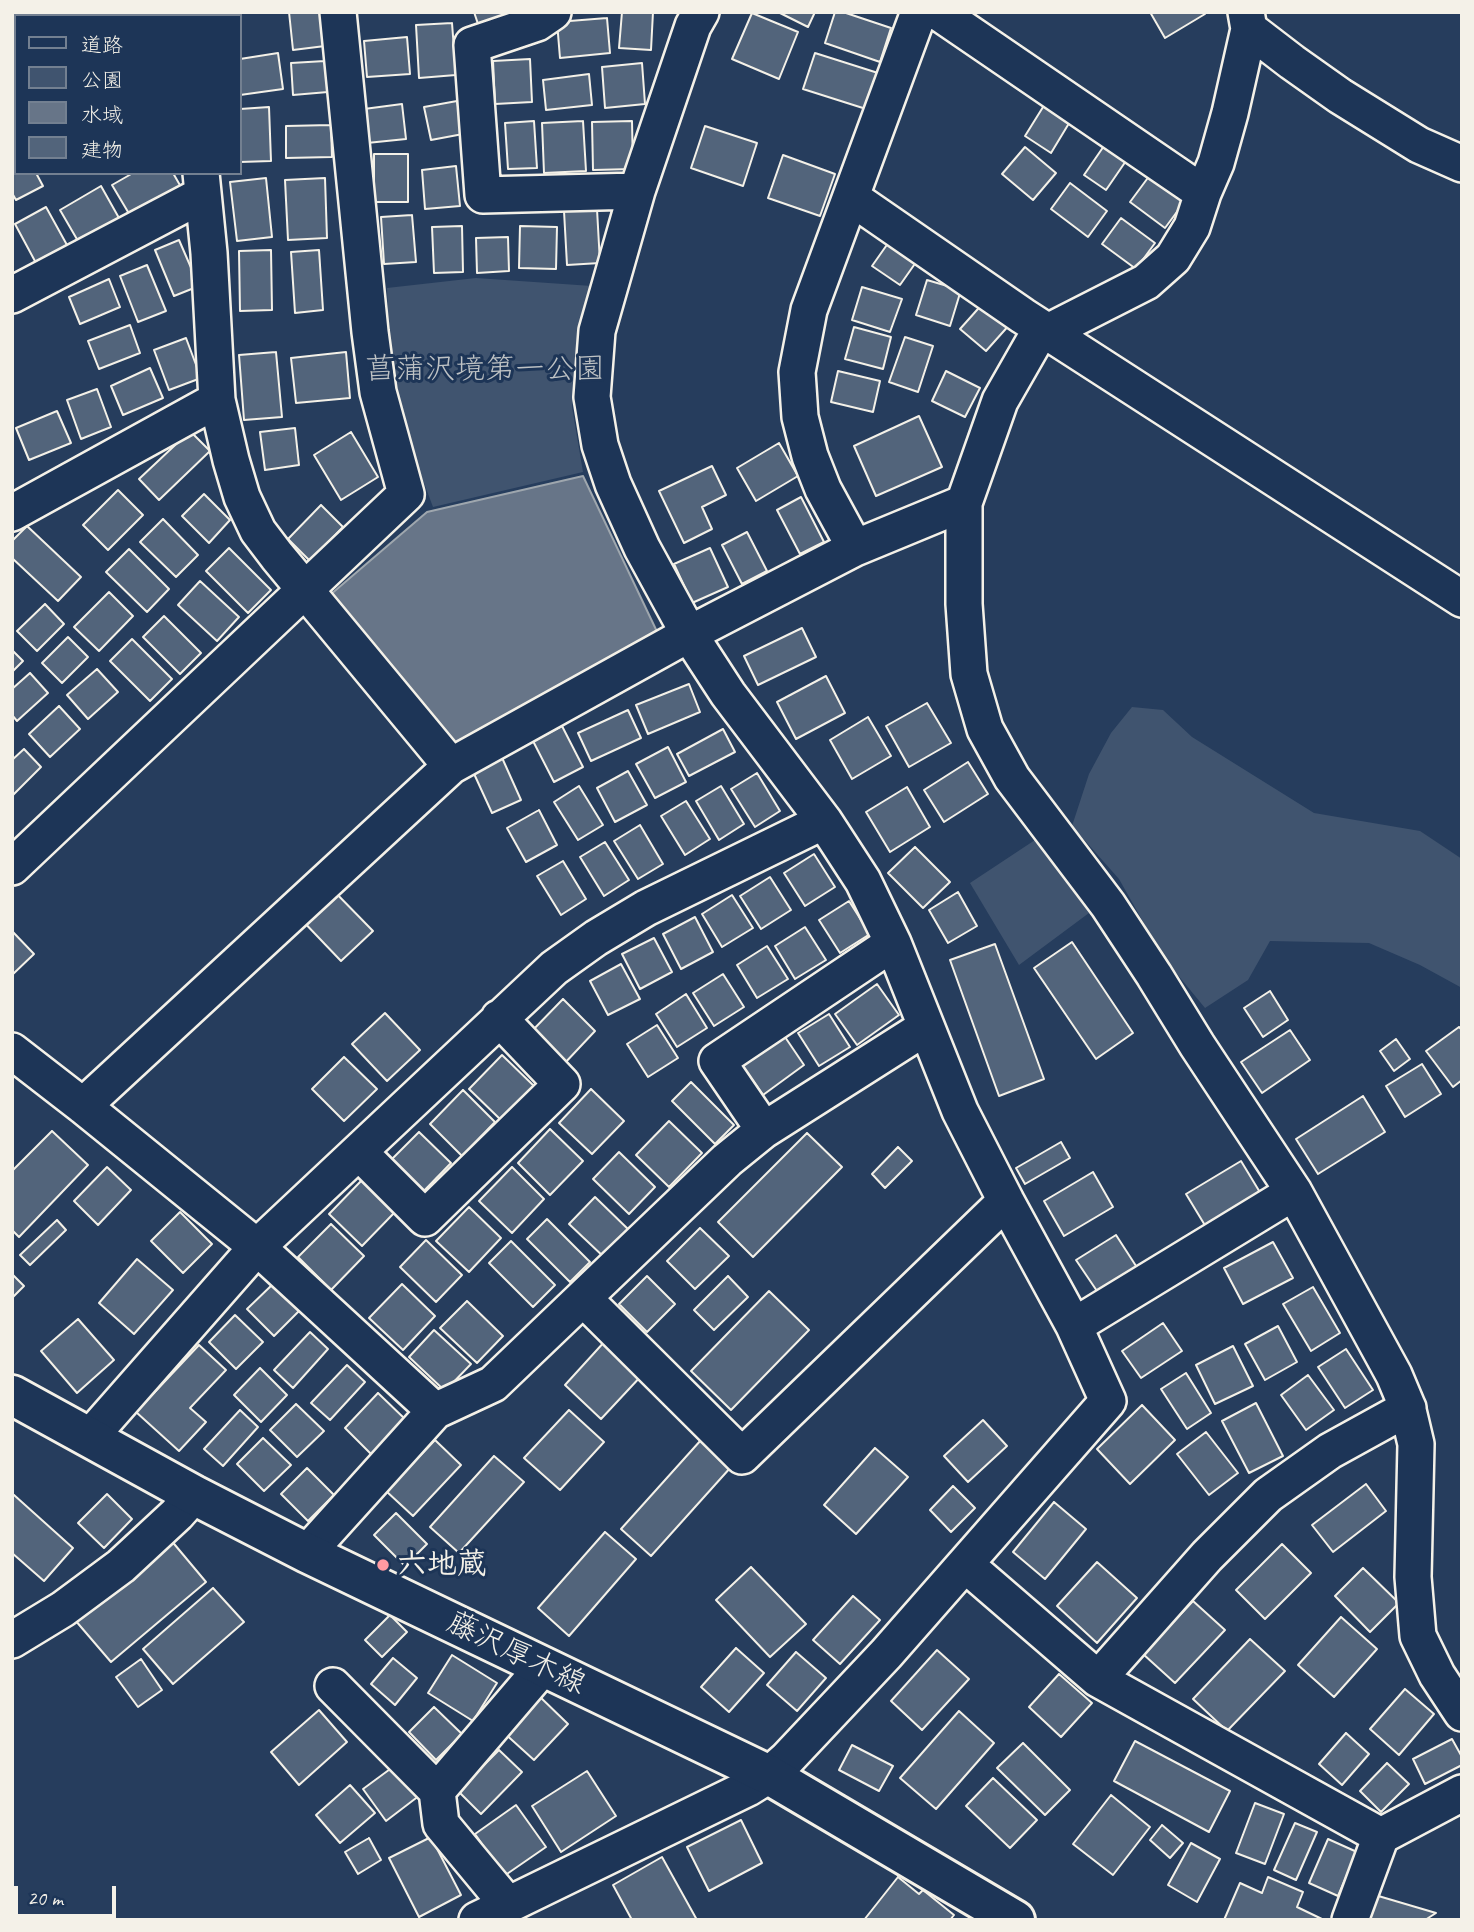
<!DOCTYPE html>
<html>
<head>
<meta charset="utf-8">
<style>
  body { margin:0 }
  #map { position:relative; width:1474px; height:1932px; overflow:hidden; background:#263d5d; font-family:Caveat,"Klee One",sans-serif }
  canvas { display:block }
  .frame { position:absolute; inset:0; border:14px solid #f4f1e8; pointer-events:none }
  .legend { position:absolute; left:14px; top:14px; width:228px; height:161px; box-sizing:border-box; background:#1d3557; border:2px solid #738091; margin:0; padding:9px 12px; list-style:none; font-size:21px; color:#f4f1e8 }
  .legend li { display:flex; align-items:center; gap:14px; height:35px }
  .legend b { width:35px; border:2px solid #738091 }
  .scale { position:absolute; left:14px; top:1886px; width:102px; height:32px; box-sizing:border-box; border:4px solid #f4f1e8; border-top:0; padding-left:9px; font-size:21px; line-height:24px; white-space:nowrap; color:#f4f1e8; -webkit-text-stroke:5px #1d3557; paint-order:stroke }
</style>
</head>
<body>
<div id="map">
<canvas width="1474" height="1932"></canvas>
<div class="frame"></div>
<ul class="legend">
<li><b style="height:9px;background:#1d3557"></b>道路</li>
<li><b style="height:19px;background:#40546f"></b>公園</li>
<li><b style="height:19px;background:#677588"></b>水域</li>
<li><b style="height:19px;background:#52647b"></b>建物</li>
</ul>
<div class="scale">20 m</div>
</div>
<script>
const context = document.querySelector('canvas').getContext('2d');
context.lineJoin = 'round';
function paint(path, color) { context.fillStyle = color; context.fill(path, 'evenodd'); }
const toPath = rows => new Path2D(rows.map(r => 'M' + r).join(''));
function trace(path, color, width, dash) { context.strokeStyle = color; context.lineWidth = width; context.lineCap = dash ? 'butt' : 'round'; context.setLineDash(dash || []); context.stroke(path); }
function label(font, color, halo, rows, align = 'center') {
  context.font = font + ' Caveat,"Klee One",sans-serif'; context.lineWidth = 6; context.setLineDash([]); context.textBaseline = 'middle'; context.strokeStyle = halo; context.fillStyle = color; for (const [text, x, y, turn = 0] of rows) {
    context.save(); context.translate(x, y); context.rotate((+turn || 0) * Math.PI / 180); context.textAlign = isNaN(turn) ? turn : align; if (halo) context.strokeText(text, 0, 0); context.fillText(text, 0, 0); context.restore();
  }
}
paint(toPath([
  [476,278,592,286,579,329,572,407,583,472,433,507,412,451,395,389,389,337,387,288],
  [1132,707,1163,710,1192,737,1314,813,1420,831,1462,859,1462,988,1420,965,1369,943,1270,941,1248,980,1205,1008,1163,957,1119,879,1072,826,1089,774,1111,733],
  [1035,840,1089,913,1019,965,970,883]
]), '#40546f');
const water = toPath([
  [583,476,661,640,455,743,323,601,427,512,583,476]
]);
paint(water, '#677588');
trace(water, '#9fa7ae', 2);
const building = toPath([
  [12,12,32,12,33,16,16,16,15,63,12,57,12,12],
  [42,12,81,12,83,16,44,16,42,12],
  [289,12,322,12,325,46,293,50,289,12],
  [474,12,518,12,479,27,474,12],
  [622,12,653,12,651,50,619,48,622,12],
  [778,12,815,12,808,27,778,12],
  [835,12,843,12,891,28,880,62,825,43,835,12],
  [1150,12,1204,12,1205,14,1165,38,1150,12],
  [752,13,798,32,779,79,732,59,752,13],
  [607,18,610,53,560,58,557,22,607,18],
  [452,23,456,75,419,78,416,25,452,23],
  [407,37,410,74,367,77,364,41,407,37],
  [278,53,283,89,240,95,240,59,278,53],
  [815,53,878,73,866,109,803,89,815,53],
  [530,59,532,102,495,104,493,61,530,59],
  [325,61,328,92,293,95,291,63,325,61],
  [642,63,645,104,605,108,602,67,642,63],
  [589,74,592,105,546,110,543,80,589,74],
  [1048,99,1074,115,1051,153,1025,136,1048,99],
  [457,101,463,134,431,140,424,107,457,101],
  [402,104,406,139,367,143,364,109,402,104],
  [269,107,271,161,240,162,240,109,269,107],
  [534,121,537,168,508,169,505,123,534,121],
  [583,121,586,171,544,173,542,123,583,121],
  [632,121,633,169,593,170,592,122,632,121],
  [331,125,332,157,286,158,286,126,331,125],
  [705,126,757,143,743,186,691,168,705,126],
  [1106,143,1128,158,1106,190,1084,175,1106,143],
  [16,147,16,173,36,173,43,186,16,200,12,193,12,149,16,147],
  [1025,147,1056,173,1033,200,1002,174,1025,147],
  [374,154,408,154,408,202,374,202,374,154],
  [783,155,835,174,820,216,768,198,783,155],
  [456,166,460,206,425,209,422,170,456,166],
  [133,173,173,173,181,187,131,217,112,185,133,173],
  [1150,175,1185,201,1165,228,1130,202,1150,175],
  [266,178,272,237,237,241,230,182,266,178],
  [325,178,327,238,288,240,285,180,325,178],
  [1070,183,1107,211,1088,237,1051,209,1070,183],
  [101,186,119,218,78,241,60,210,101,186],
  [46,207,67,245,36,263,15,224,46,207],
  [597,209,600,263,567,265,564,211,597,209],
  [412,215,416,262,384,264,381,217,412,215],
  [1121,218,1155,243,1136,269,1102,244,1121,218],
  [462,226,463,272,434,273,432,227,462,226],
  [520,226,557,227,556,269,519,268,520,226],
  [508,237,509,271,477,273,476,238,508,237],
  [891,239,919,258,900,285,872,266,891,239],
  [179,240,199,286,174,296,155,250,179,240],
  [271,250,272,310,240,311,239,251,271,250],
  [319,250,323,310,295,313,291,252,319,250],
  [147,265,166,311,138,322,120,276,147,265],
  [109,279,120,307,80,324,69,297,109,279],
  [927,280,961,290,950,326,916,315,927,280],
  [862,287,902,299,890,332,852,320,862,287],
  [985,301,1011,323,986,351,960,329,985,301],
  [130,325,140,353,99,369,88,341,130,325],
  [854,327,891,337,883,369,845,359,854,327],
  [905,337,933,346,918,392,889,382,905,337],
  [186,338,201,378,169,390,154,350,186,338],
  [276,352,282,417,244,420,239,355,276,352],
  [346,352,350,398,296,403,291,358,346,352],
  [150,368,163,398,123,415,111,386,150,368],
  [838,371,880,381,873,412,831,402,838,371],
  [946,371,980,388,965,417,932,401,946,371],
  [97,389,111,427,81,439,67,400,97,389],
  [57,411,71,443,29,460,16,428,57,411],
  [919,416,942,467,876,496,854,446,919,416],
  [295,428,299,465,265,470,260,432,295,428],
  [190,431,210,451,159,500,139,479,190,431],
  [351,432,378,477,341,500,314,455,351,432],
  [779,443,798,476,756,501,737,468,779,443],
  [712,466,726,495,702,507,712,529,684,543,659,491,712,466],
  [118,490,143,515,108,550,83,525,118,490],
  [204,494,230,520,209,543,182,516,204,494],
  [801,497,824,542,800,554,777,510,801,497],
  [321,505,343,527,310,561,288,539,321,505],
  [163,519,198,555,176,577,140,542,163,519],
  [27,526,81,577,58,601,12,558,12,541,27,526],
  [747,532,767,571,742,584,722,545,747,532],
  [229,548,271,590,248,613,206,571,229,548],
  [710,548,728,587,692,603,674,564,710,548],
  [129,549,169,589,147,612,106,572,129,549],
  [200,581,239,617,217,641,178,605,200,581],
  [109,592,133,616,99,651,74,627,109,592],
  [45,604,64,624,37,651,17,631,45,604],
  [164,616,201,653,180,674,143,637,164,616],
  [802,628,816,657,758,685,744,656,802,628],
  [68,637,88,657,62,683,42,663,68,637],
  [132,639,172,679,150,701,110,661,132,639],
  [12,650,23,661,12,672,12,650],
  [97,669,118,692,88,719,67,695,97,669],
  [30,673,48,693,17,721,12,715,12,689,30,673],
  [826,676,845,713,796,739,777,702,826,676],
  [689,684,700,712,648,734,636,705,689,684],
  [927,703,951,743,909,767,886,726,927,703],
  [59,706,80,729,50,757,29,734,59,706],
  [628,710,641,738,591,761,578,733,628,710],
  [868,717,891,756,852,779,830,740,868,717],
  [562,726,583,767,554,782,533,741,562,726],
  [723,729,735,752,689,776,677,754,723,729],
  [668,747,686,782,655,798,636,764,668,747],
  [24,749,41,767,12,796,12,760,24,749],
  [499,751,521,800,492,813,470,765,499,751],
  [968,762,988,794,944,822,924,790,968,762],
  [628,771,647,805,615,822,597,788,628,771],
  [757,773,780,811,755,827,731,789,757,773],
  [579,786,603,825,578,840,554,802,579,786],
  [721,786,744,824,719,840,696,801,721,786],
  [907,787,930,827,890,852,866,812,907,787],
  [686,801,710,839,685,855,661,816,686,801],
  [539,810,557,845,526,862,507,828,539,810],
  [640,825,663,864,638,879,614,841,640,825],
  [605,842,629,880,604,896,580,857,605,842],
  [915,847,950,882,923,908,888,873,915,847],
  [814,854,835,887,805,906,784,873,814,854],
  [563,861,586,899,561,915,537,876,563,861],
  [770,877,791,910,761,929,740,896,770,877],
  [329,886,373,931,341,961,298,916,329,886],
  [958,892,977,926,948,943,929,910,958,892],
  [732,895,753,928,722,947,702,914,732,895],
  [849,901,870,934,840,953,819,920,849,901],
  [695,917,713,952,681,969,663,934,695,917],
  [805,927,826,960,795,979,775,946,805,927],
  [12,931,34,954,12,975,12,931],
  [654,938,672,972,640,989,622,954,654,938],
  [1072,942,1133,1033,1096,1059,1034,968,1072,942],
  [995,944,1044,1079,999,1096,950,960,995,944],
  [767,946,788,979,757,998,737,965,767,946],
  [621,964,640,999,608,1015,590,981,621,964],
  [723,974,744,1007,714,1026,693,993,723,974],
  [877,984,899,1015,857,1045,835,1014,877,984],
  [1270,991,1288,1020,1263,1037,1244,1008,1270,991],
  [686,994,707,1028,677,1047,656,1014,686,994],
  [563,999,595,1031,563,1065,530,1033,563,999],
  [385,1013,420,1050,387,1081,352,1044,385,1013],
  [829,1014,850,1047,819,1066,798,1033,829,1014],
  [657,1025,678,1058,648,1077,627,1044,657,1025],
  [1459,1027,1462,1030,1462,1080,1453,1087,1426,1051,1459,1027],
  [1290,1030,1310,1060,1262,1093,1241,1062,1290,1030],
  [783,1034,804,1065,763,1095,741,1064,783,1034],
  [1396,1039,1410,1059,1394,1071,1380,1051,1396,1039],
  [502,1055,535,1087,502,1121,469,1089,502,1055],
  [344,1057,377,1089,344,1121,312,1089,344,1057],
  [1422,1064,1441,1094,1405,1117,1386,1086,1422,1064],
  [691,1082,734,1125,715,1144,672,1101,691,1082],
  [591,1089,624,1121,592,1154,559,1123,591,1089],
  [463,1090,495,1122,462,1156,430,1124,463,1090],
  [1363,1096,1385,1132,1318,1174,1296,1139,1363,1096],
  [669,1121,702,1153,669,1187,636,1155,669,1121],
  [550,1129,583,1161,550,1195,518,1163,550,1129],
  [52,1131,88,1165,19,1237,12,1230,12,1171,52,1131],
  [419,1132,451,1163,418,1197,386,1165,419,1132],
  [807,1133,842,1167,753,1257,718,1222,807,1133],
  [1061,1142,1070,1158,1025,1184,1016,1168,1061,1142],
  [898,1147,912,1161,885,1188,872,1174,898,1147],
  [619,1152,655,1187,629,1214,593,1179,619,1152],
  [1241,1161,1261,1194,1206,1227,1186,1194,1241,1161],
  [107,1167,131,1190,98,1225,74,1201,107,1167],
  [512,1167,544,1199,512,1233,479,1201,512,1167],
  [1093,1172,1113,1207,1064,1236,1044,1201,1093,1172],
  [362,1180,395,1212,362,1246,329,1214,362,1180],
  [595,1197,631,1232,606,1259,569,1224,595,1197],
  [469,1207,501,1238,469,1272,436,1241,469,1207],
  [180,1212,212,1244,183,1273,151,1241,180,1212],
  [547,1219,590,1262,570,1282,527,1239,547,1219],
  [57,1220,66,1230,30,1265,20,1255,57,1220],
  [331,1224,364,1256,331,1290,298,1257,331,1224],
  [700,1228,729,1256,695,1289,667,1261,700,1228],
  [1116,1235,1138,1269,1099,1294,1076,1260,1116,1235],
  [426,1240,462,1275,436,1302,400,1267,426,1240],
  [511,1241,555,1285,533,1307,489,1263,511,1241],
  [1273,1242,1293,1278,1243,1304,1224,1268,1273,1242],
  [137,1259,173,1290,134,1334,99,1303,137,1259],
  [12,1274,24,1286,12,1298,12,1274],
  [647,1276,675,1304,647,1332,619,1304,647,1276],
  [728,1276,748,1297,714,1330,694,1310,728,1276],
  [274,1283,300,1310,274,1336,247,1309,274,1283],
  [402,1284,435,1316,403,1350,369,1318,402,1284],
  [1313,1287,1340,1333,1311,1351,1283,1304,1313,1287],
  [769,1291,809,1330,731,1410,691,1371,769,1291],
  [467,1301,503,1336,477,1363,440,1328,467,1301],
  [235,1315,263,1342,236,1369,209,1342,235,1315],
  [78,1319,114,1360,77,1393,41,1351,78,1319],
  [1163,1323,1182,1351,1141,1378,1122,1351,1163,1323],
  [1278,1326,1297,1362,1265,1380,1245,1344,1278,1326],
  [434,1330,471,1364,445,1391,409,1357,434,1330],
  [310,1332,328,1349,293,1388,274,1370,310,1332],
  [606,1340,643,1374,601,1419,565,1385,606,1340],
  [199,1345,226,1370,190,1408,206,1422,179,1451,136,1412,199,1345],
  [1233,1346,1253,1386,1215,1404,1196,1365,1233,1346],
  [1346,1349,1373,1390,1345,1408,1318,1367,1346,1349],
  [347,1365,365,1382,330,1420,311,1403,347,1365],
  [260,1368,287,1395,261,1422,234,1395,260,1368],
  [1186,1373,1211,1413,1187,1429,1161,1389,1186,1373],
  [1308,1375,1334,1410,1306,1430,1281,1395,1308,1375],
  [378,1393,406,1420,372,1455,345,1428,378,1393],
  [1256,1403,1283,1456,1249,1473,1222,1421,1256,1403],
  [296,1404,324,1431,297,1457,270,1430,296,1404],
  [1142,1405,1175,1440,1130,1484,1097,1449,1142,1405],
  [240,1410,258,1427,223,1466,204,1449,240,1410],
  [569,1410,604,1442,560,1490,524,1458,569,1410],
  [983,1420,1007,1446,968,1482,944,1456,983,1420],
  [1206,1432,1238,1473,1209,1495,1177,1454,1206,1432],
  [263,1438,291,1465,264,1491,237,1464,263,1438],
  [435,1440,461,1465,413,1516,386,1491,435,1440],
  [701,1440,731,1467,651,1556,621,1529,701,1440],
  [875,1448,908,1477,856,1534,824,1505,875,1448],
  [494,1456,524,1482,459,1553,430,1527,494,1456],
  [307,1468,334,1495,308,1521,281,1494,307,1468],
  [1366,1484,1386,1511,1333,1552,1312,1525,1366,1484],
  [953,1486,975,1508,951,1532,930,1510,953,1486],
  [107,1494,132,1519,104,1548,78,1523,107,1494],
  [14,1495,73,1548,44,1581,12,1553,12,1497,14,1495],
  [1054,1502,1086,1529,1045,1579,1013,1552,1054,1502],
  [396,1513,427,1544,405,1566,374,1535,396,1513],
  [605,1532,636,1559,569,1636,538,1608,605,1532],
  [170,1539,206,1582,111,1662,75,1620,170,1539],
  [1282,1544,1311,1573,1265,1619,1236,1590,1282,1544],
  [1097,1562,1137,1598,1097,1643,1057,1606,1097,1562],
  [751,1567,806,1624,770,1657,716,1600,751,1567],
  [1363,1568,1399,1603,1370,1632,1335,1596,1363,1568],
  [213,1588,244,1622,173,1684,143,1649,213,1588],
  [853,1596,880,1620,840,1664,813,1640,853,1596],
  [1193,1601,1225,1630,1175,1683,1143,1654,1193,1601],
  [390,1615,407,1632,382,1657,365,1640,390,1615],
  [1341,1617,1377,1649,1334,1697,1298,1665,1341,1617],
  [1250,1639,1285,1671,1227,1731,1193,1699,1250,1639],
  [736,1648,764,1673,729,1712,701,1687,736,1648],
  [937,1650,969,1679,922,1730,891,1701,937,1650],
  [796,1652,826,1678,797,1711,767,1685,796,1652],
  [452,1655,497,1683,473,1721,428,1693,452,1655],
  [393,1658,417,1678,395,1705,371,1684,393,1658],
  [141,1659,162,1690,138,1707,116,1677,141,1659],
  [1059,1674,1092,1703,1061,1737,1029,1707,1059,1674],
  [1405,1689,1434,1714,1399,1755,1370,1729,1405,1689],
  [537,1694,568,1724,534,1760,502,1731,537,1694],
  [434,1707,462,1734,436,1760,409,1732,434,1707],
  [319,1710,347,1742,299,1785,271,1752,319,1710],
  [959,1711,994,1743,936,1809,900,1778,959,1711],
  [1346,1733,1369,1754,1342,1785,1319,1764,1346,1733],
  [1452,1739,1462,1757,1462,1765,1425,1784,1413,1759,1452,1739],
  [1135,1741,1230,1791,1209,1832,1114,1781,1135,1741],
  [1023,1743,1070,1790,1045,1815,997,1768,1023,1743],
  [852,1745,893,1766,879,1791,839,1770,852,1745],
  [499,1750,522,1772,481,1814,458,1791,499,1750],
  [401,1761,424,1792,386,1821,363,1789,401,1761],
  [1387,1763,1409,1784,1381,1812,1360,1791,1387,1763],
  [587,1771,616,1816,561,1852,532,1806,587,1771],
  [993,1778,1037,1820,1010,1848,966,1806,993,1778],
  [350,1785,375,1813,340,1843,316,1815,350,1785],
  [1111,1795,1150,1827,1113,1875,1073,1844,1111,1795],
  [1255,1803,1284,1814,1265,1864,1236,1853,1255,1803],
  [516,1805,546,1847,504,1876,475,1834,516,1805],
  [741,1820,762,1863,709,1891,687,1847,741,1820],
  [1295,1823,1317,1832,1296,1880,1274,1870,1295,1823],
  [1162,1825,1183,1843,1170,1858,1150,1840,1162,1825],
  [431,1837,461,1895,419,1917,389,1858,431,1837],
  [369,1838,381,1860,358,1874,345,1852,369,1838],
  [1328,1839,1357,1852,1338,1896,1309,1883,1328,1839],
  [1191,1843,1220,1859,1197,1902,1168,1885,1191,1843],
  [662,1857,697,1920,632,1920,613,1885,662,1857],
  [898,1877,919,1894,923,1890,954,1915,950,1920,864,1920,898,1877],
  [1268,1877,1303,1892,1297,1907,1324,1920,1224,1920,1240,1883,1262,1893,1268,1877],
  [1375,1895,1436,1913,1425,1920,1367,1920,1375,1895]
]);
paint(building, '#52647b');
trace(building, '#f4f1e8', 2);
const minor = toPath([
  [553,12,537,23,472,45,483,195,637,191],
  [938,12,1203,193],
  [1246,12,1249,29,1230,113,1216,163,1203,193,1192,227,1173,258,1146,282,1036,338,1000,401,964,503,964,604,969,674,985,729,1012,778,1108,905,1154,975,1197,1045,1294,1192,1394,1375,1407,1406,1416,1444,1413,1577,1418,1636,1437,1675,1462,1713],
  [172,15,183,12],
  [141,16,148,12],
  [1249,29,1292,62,1340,96,1419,145,1462,164],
  [12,81,16,80],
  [201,173,209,253,217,400,231,460,242,497,258,531,277,556,451,766],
  [852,198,1023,316,1462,599],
  [12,295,202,195],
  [12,513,217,400],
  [855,548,823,489,810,456,800,417,797,372,809,310,919,12],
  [12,867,406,494,378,392,370,332,338,12],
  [12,1051,83,1106,257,1247,435,1411],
  [83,1106,451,766,689,634,855,548,964,503],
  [764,1130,717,1061,893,943],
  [359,1152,425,1218,562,1084,499,1018],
  [583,1298,742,1456,1006,1201],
  [1074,1326,1294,1192],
  [90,1437,257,1247,554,968,596,938,646,908,824,821],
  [307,1553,435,1411,493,1384,727,1160,764,1130,926,1027],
  [966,1565,1098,1679,1381,1836],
  [12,1640,63,1609,121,1566,177,1514,194,1495],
  [1098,1679,1207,1556,1268,1495,1330,1451,1408,1408],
  [333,1686,437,1791],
  [508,1905,441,1824,437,1791,543,1667],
  [477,1920,748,1788,769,1775,787,1759,886,1654,1108,1401,1074,1326,1006,1201,960,1111,893,943,863,881,824,821,728,694,689,634,642,548,613,484,600,445,592,397,597,331,637,191,693,26,701,12],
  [1350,1920,1381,1836,1462,1793]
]);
const major = toPath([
  [12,1395,194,1495,307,1553,769,1775,1015,1920]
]);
trace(minor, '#f4f1e8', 40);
trace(major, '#f4f1e8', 44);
trace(minor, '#1d3557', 35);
trace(major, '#1d3557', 38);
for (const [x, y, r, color] of [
  [383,1565,7,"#ff9aa2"]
]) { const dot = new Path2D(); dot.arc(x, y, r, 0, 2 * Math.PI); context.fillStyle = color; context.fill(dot); trace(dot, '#1d3557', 2.5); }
label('30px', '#bec2c4', '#1d3557', [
  ["菖蒲沢境第一公園",485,370]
]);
label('bold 30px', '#f4f1e8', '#1d3557', [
  ["六地蔵",397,1565]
], 'left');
label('30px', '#f4f1e8', '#1d3557', [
  ["藤沢厚木線",516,1654,26]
]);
</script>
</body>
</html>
